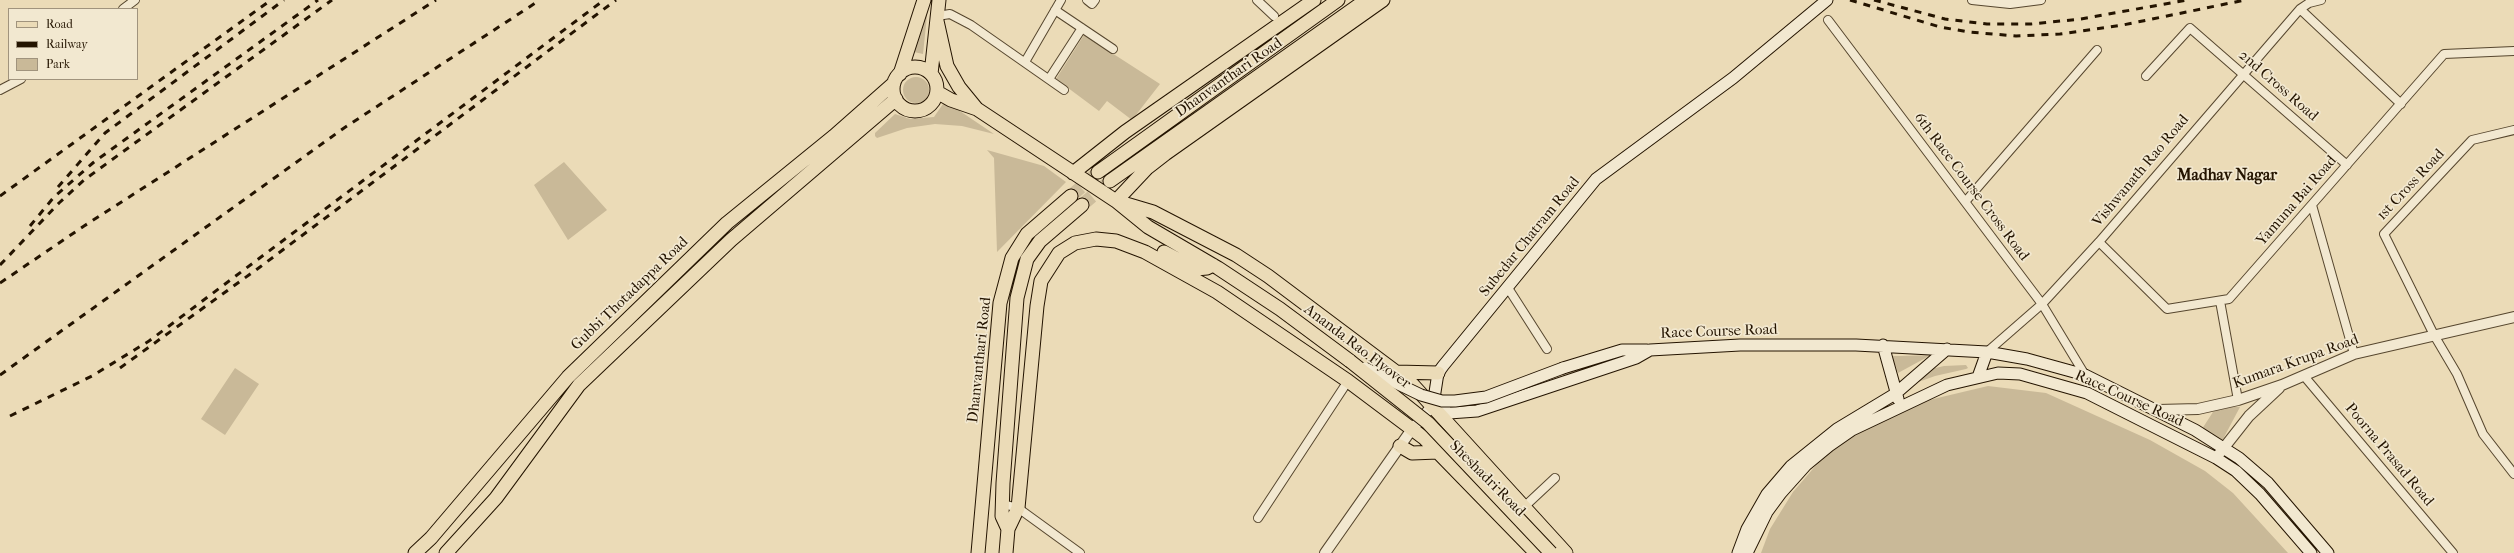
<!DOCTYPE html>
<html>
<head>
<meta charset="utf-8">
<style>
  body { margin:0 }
  #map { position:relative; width:2514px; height:553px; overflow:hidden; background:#ebdbb7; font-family:"IM FELL French Canon",serif }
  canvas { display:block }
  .legend { position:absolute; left:8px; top:8px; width:130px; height:72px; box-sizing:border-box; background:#f2e8d0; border:1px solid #a0937d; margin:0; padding:5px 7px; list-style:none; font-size:12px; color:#241400 }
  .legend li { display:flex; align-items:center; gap:8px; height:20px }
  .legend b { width:20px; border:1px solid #a0937d }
</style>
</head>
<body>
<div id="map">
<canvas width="2514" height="553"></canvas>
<ul class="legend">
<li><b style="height:5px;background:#ebdbb7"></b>Road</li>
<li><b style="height:5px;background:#241400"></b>Railway</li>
<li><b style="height:11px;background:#c9b998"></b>Park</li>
</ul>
</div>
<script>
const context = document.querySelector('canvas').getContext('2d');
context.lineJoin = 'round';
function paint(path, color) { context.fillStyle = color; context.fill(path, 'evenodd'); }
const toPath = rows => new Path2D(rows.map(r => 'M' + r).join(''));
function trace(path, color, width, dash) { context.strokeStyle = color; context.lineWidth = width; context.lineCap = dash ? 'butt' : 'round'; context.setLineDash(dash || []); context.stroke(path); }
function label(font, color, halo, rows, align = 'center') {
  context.font = font + ' "IM FELL French Canon",serif'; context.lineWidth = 3.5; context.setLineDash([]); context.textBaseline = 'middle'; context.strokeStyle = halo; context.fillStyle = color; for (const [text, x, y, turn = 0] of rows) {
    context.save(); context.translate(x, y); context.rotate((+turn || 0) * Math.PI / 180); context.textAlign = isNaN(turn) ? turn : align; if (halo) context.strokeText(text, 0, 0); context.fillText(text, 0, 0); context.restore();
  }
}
paint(toPath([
  [928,6,923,54,914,52],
  [1084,35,1160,84,1132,120,1107,101,1099,111,1056,79],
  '903 90a13 13 0 1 1 26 0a13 13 0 1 1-26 0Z',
  [945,101,994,134,962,126,935,124,907,128,877,138,875,136,875,133,895,114,910,119,934,117],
  [987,150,1044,166,1066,182,997,252,994,158],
  [564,162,607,210,568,240,534,185],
  [1931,355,1898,373,1892,356,1901,356],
  [1966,365,1968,368,1966,369,1935,376,1910,385,1931,369,1944,366],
  [235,368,259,384,225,435,201,419],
  [1988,386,2046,393,2150,440,2205,471,2233,493,2288,553,1761,553,1770,529,1793,492,1824,456,1876,420,1929,400],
  [2225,406,2240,407,2222,441,2202,429,2213,412]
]), '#c9b998');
trace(toPath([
  [1071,196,1095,175],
  [1082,205,1110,181]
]), '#cdbd9c', 13, [13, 6]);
const minor = toPath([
  [1087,0,1092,4,1095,0],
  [1257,0,1274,16],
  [1972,0,2010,4,2041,0],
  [123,9,135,0],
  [2300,9,2401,104],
  [1055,10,1113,49],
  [937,16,950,14,971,25,1064,90],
  [1828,20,2042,304,2085,375],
  [1025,62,1061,0],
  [2146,76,2190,28,2347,165],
  [1049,79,1082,28],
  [0,90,21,79],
  [2514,130,2472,140,2384,234,2434,335,2457,374,2483,434,2514,474],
  [1965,202,2097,50],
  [2312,205,2354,354],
  [2099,242,2167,309,2229,299,2444,54,2514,51],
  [1508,288,1547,349],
  [2220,301,2238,400],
  [1987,352,2042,304,2099,242,2300,9,2309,3,2321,0],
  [2304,376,2453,553],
  [1003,504,1018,508,1080,553],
  [1524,507,1555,478],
  [1258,518,1348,381]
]);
const tertiary = toPath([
  [2158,410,2198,409,2238,400,2282,385,2354,354,2514,317],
  [2219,454,2249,416,2279,388],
  [1325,553,1412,429,1433,405]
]);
const secondary = toPath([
  [1827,0,1733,78,1596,179,1443,366,1438,373,1433,405,1449,413,1477,411,1636,358,1650,350,1740,345,1856,345,1987,352,2027,359,2085,375,2195,430,2239,458,2268,483,2328,553],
  [1883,345,1898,399],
  [1563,368,1622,350,1647,350],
  [1978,377,1987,352],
  [1738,553,1747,529,1767,494,1791,466,1837,429,1895,394,1947,349],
  [1747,553,1767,512,1781,493,1806,465,1829,446,1852,430,1947,385,1998,373,2020,374,2087,393,2216,458,2236,471,2260,494,2311,553]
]);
const primary = toPath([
  [937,21,947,66,959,87,977,109],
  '893 89a22 22 0 1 1 44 0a22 22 0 1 1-44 0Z',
  [900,74,924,0],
  [931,74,939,0],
  [937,92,951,100,977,109,1116,201,1148,227,1218,268,1280,309,1350,361],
  [1098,172,1338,0],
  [1073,173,1125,132,1314,0],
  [1110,181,1366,0],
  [1116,201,1153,212,1236,255,1268,276,1412,384,1566,553],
  [1116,201,1147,168,1165,154,1383,0],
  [1164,252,1196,269,1207,268,1213,265],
  [1396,372,1438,373],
  [1400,446,1412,453,1438,452],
  [1008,529,1018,508,1037,306,1041,281,1059,253,1075,243,1096,239,1116,241,1145,252,1217,292,1348,381,1424,438,1536,553],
  [415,553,431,538,568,377,727,223,834,136,894,83],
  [446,553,496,498,579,385,731,240,896,99],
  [978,553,1000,303,1012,258,1027,234,1071,196],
  [1006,553,1008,529,1002,516,1003,483,1017,298,1027,259,1040,241,1082,205]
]);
trace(minor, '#56462e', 10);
trace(tertiary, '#56462e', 12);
trace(secondary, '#241400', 13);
trace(primary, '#241400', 15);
trace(minor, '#f2e8d0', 8);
trace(tertiary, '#f2e8d0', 10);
trace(secondary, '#f2e8d0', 11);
trace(primary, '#ebdbb7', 13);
trace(toPath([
  [1850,0,1940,27,1969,32,2016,36,2060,34,2123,25,2245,0],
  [1874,0,1945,19,1987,24,2031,24,2081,19,2187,0],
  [58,187,105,133,284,0],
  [0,196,271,0],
  [30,226,54,197,94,162,318,0],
  [0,265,59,203,84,180,332,0],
  [0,283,84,226,436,0],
  [120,368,260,267,616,0],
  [0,375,344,128,540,0],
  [10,416,92,376,149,341,604,0]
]), '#241400', 3, [7, 7]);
const secondaryBridge = toPath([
  [1365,368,1421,395,1442,401,1455,401,1486,397,1563,368]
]);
const primaryBridge = toPath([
  [1350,361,1428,423,1551,553]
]);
trace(secondaryBridge, '#241400', 13, []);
trace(primaryBridge, '#241400', 15, []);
trace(secondaryBridge, '#f2e8d0', 11);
trace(primaryBridge, '#ebdbb7', 13);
label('15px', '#241400', '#f2e8d0', [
  ["Dhanvanthari Road",1229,78,-35],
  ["2nd Cross Road",2278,86,41],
  ["Vishwanath Rao Road",2141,171,-50],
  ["1st Cross Road",2411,185,-47],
  ["6th Race Course Cross Road",1971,187,53],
  ["Yamuna Bai Road",2297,201,-49],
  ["Subedar Chatram Road",1530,237,-51],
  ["Gubbi Thotadappa Road",630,294,-44],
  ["Race Course Road",1719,332,-2],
  ["Ananda Rao Flyover",1357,347,37],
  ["Dhanvanthari Road",980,360,-84],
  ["Kumara Krupa Road",2296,362,-20],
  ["Race Course Road",2129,399,24],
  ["Poorna Prasad Road",2389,455,50],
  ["Sheshadri Road",1487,479,45]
]);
label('bold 16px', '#241400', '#f2e8d0', [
  ["Madhav Nagar",2227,176]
]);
</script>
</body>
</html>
